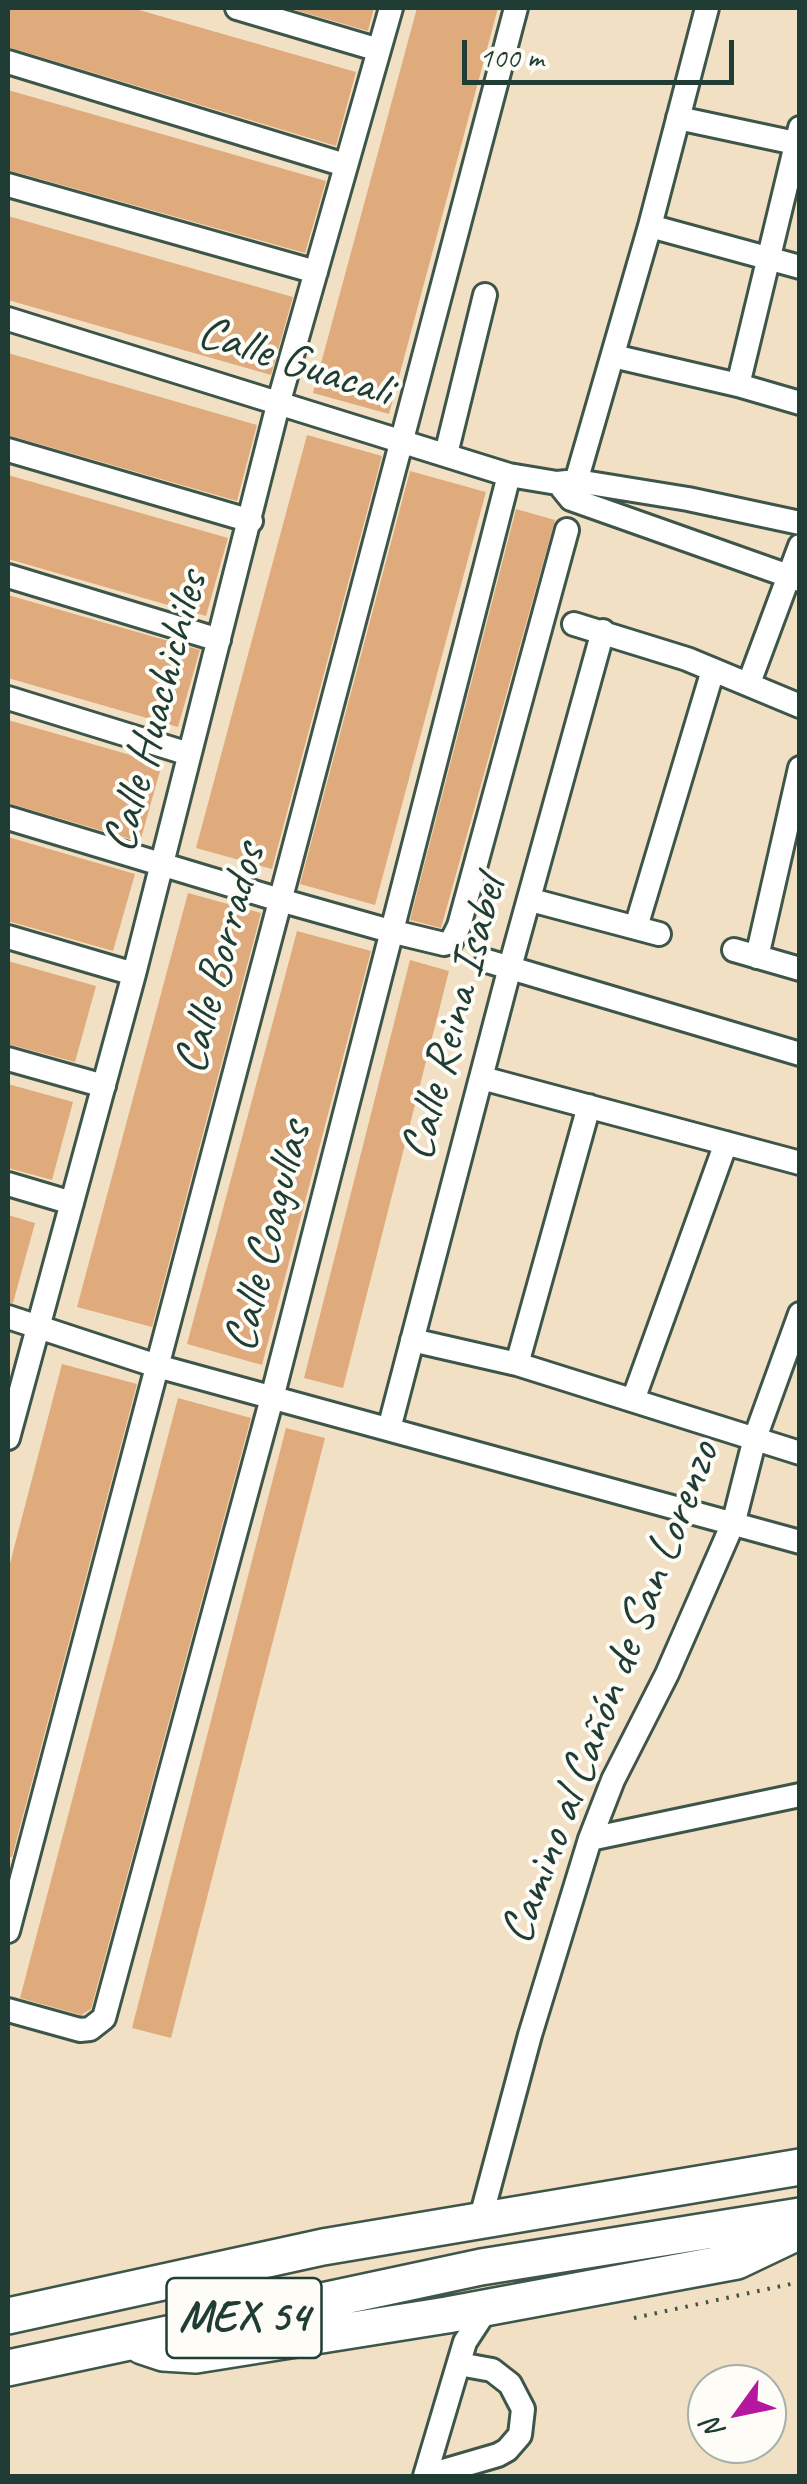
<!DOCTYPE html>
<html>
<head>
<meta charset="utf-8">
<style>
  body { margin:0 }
  #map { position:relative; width:807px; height:2484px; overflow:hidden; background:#f1e0c3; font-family:Caveat,sans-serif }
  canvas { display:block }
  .frame { position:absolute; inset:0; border:10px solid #1f3d34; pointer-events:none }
  .north { position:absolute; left:687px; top:2364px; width:100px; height:100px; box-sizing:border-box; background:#fdfcf7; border:2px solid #a4b0a9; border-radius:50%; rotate:237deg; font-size:28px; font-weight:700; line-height:40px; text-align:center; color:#1f3d34 }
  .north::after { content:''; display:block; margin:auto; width:35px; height:45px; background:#b5179e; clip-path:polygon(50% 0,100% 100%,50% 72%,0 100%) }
  .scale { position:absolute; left:462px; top:40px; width:272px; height:45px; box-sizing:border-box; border:5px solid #1f3d34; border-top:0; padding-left:12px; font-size:30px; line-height:35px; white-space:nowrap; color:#1f3d34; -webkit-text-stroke:8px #fdfcf7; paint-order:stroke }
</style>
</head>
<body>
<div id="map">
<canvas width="807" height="2484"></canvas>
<div class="frame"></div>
<div class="north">N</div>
<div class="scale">100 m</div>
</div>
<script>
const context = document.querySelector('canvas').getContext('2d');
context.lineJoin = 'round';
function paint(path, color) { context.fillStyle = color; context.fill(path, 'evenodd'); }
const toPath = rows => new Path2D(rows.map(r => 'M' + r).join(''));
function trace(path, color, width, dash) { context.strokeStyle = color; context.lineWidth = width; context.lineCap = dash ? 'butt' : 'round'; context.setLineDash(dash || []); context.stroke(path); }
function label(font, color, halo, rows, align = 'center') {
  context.font = font + ' Caveat,sans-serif'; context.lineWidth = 8; context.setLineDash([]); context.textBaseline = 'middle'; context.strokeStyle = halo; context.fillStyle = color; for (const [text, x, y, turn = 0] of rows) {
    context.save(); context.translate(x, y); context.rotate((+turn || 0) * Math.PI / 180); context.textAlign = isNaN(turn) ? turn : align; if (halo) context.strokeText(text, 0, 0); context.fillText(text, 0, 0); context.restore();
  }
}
paint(toPath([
  [8,8,132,8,356,72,336,146,8,47],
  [288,8,374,8,368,31],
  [417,8,498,8,389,414,313,393],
  [8,90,326,181,305,253,8,170],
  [8,216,293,297,271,375,8,300],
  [8,353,257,425,237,501,8,435],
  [307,435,382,456,272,869,196,848],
  [410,471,486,492,375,905,300,884],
  [8,475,228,538,206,616,8,559],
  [516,509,555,520,441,928,410,920],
  [8,595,200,650,178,727,8,678],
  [8,720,162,764,140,842,8,803],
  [8,837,135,874,113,951,8,921],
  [188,893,261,913,152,1327,77,1307],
  [297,931,371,951,262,1365,187,1344],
  [410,960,449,971,343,1388,304,1378],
  [8,961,96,986,75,1062,8,1044],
  [8,1084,73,1102,52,1180,8,1168],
  [8,1215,35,1223,13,1303,8,1302],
  [62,1364,137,1384,12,1857,8,1857,8,1571],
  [178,1398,251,1418,91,2009,81,2015,20,1998],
  [286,1428,325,1438,171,2038,132,2028]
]), '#e0ab7c');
const minor = toPath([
  [237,8,379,50],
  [8,62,345,165],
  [678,118,800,144],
  [8,185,316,272],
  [650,226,800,267],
  [8,319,509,475,557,483,577,481,688,499,800,523],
  [613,356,738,385,800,403],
  [738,385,800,128],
  [8,450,251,521],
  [446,454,485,295],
  [562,488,571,499,800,580],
  [571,499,650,226,707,8],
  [8,576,219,640],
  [574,624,687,659,800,706],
  [749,683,800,546],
  [8,698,189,754],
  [8,818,280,900,390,931,444,944,451,942,459,926,567,530],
  [531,900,659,934],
  [636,927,713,670],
  [8,937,134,974],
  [734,950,800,969],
  [757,957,800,768],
  [487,961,800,1054],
  [8,1059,104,1086],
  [482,1078,800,1163],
  [8,1184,72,1203],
  [8,1317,157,1366,800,1542],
  [412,1340,517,1364,800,1453],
  [517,1364,589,1106],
  [633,1400,726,1143],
  [389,1429,510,967,603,631],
  [8,1438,134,974,279,401,391,8],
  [590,1839,800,1795],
  [8,1931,516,8],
  [8,2010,80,2030,90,2029,104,2018,272,1398,509,475],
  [480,2221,530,2035,590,1839,613,1780,667,1674,734,1521,755,1438,800,1314],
  [425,2476,465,2342,488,2307],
  [426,2476,498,2455,507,2450,520,2435,523,2409,510,2384,492,2370,459,2364]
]);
const highway = toPath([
  [8,2316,323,2247,800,2167],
  [142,2346,163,2353,196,2355,447,2315,737,2261,800,2231],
  [8,2368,481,2267,800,2216]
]);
trace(minor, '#3e5549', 28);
trace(highway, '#3e5549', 40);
trace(toPath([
  [634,2318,800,2282]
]), '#3e5549', 4, [2.5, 8]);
trace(minor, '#fff', 22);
trace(highway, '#fff', 35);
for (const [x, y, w] of [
  [244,2318,155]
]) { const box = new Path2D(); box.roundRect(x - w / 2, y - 40, w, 80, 8); context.fillStyle = '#fdfcf7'; context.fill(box); trace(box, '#1f3d34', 2.5); }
label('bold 45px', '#1f3d34', null, [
  ["MEX 54",244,2318]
]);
label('48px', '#1f3d34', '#fdfcf7', [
  ["Calle Guacali",295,363,18],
  ["Calle Huachichiles",157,712,-75],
  ["Calle Borrados",221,959,-75],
  ["Calle Reina Isabel",455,1019,-75],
  ["Calle Coagullas",269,1237,-76],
  ["Camino al Cañón de San Lorenzo",611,1693,-69]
]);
</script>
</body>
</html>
